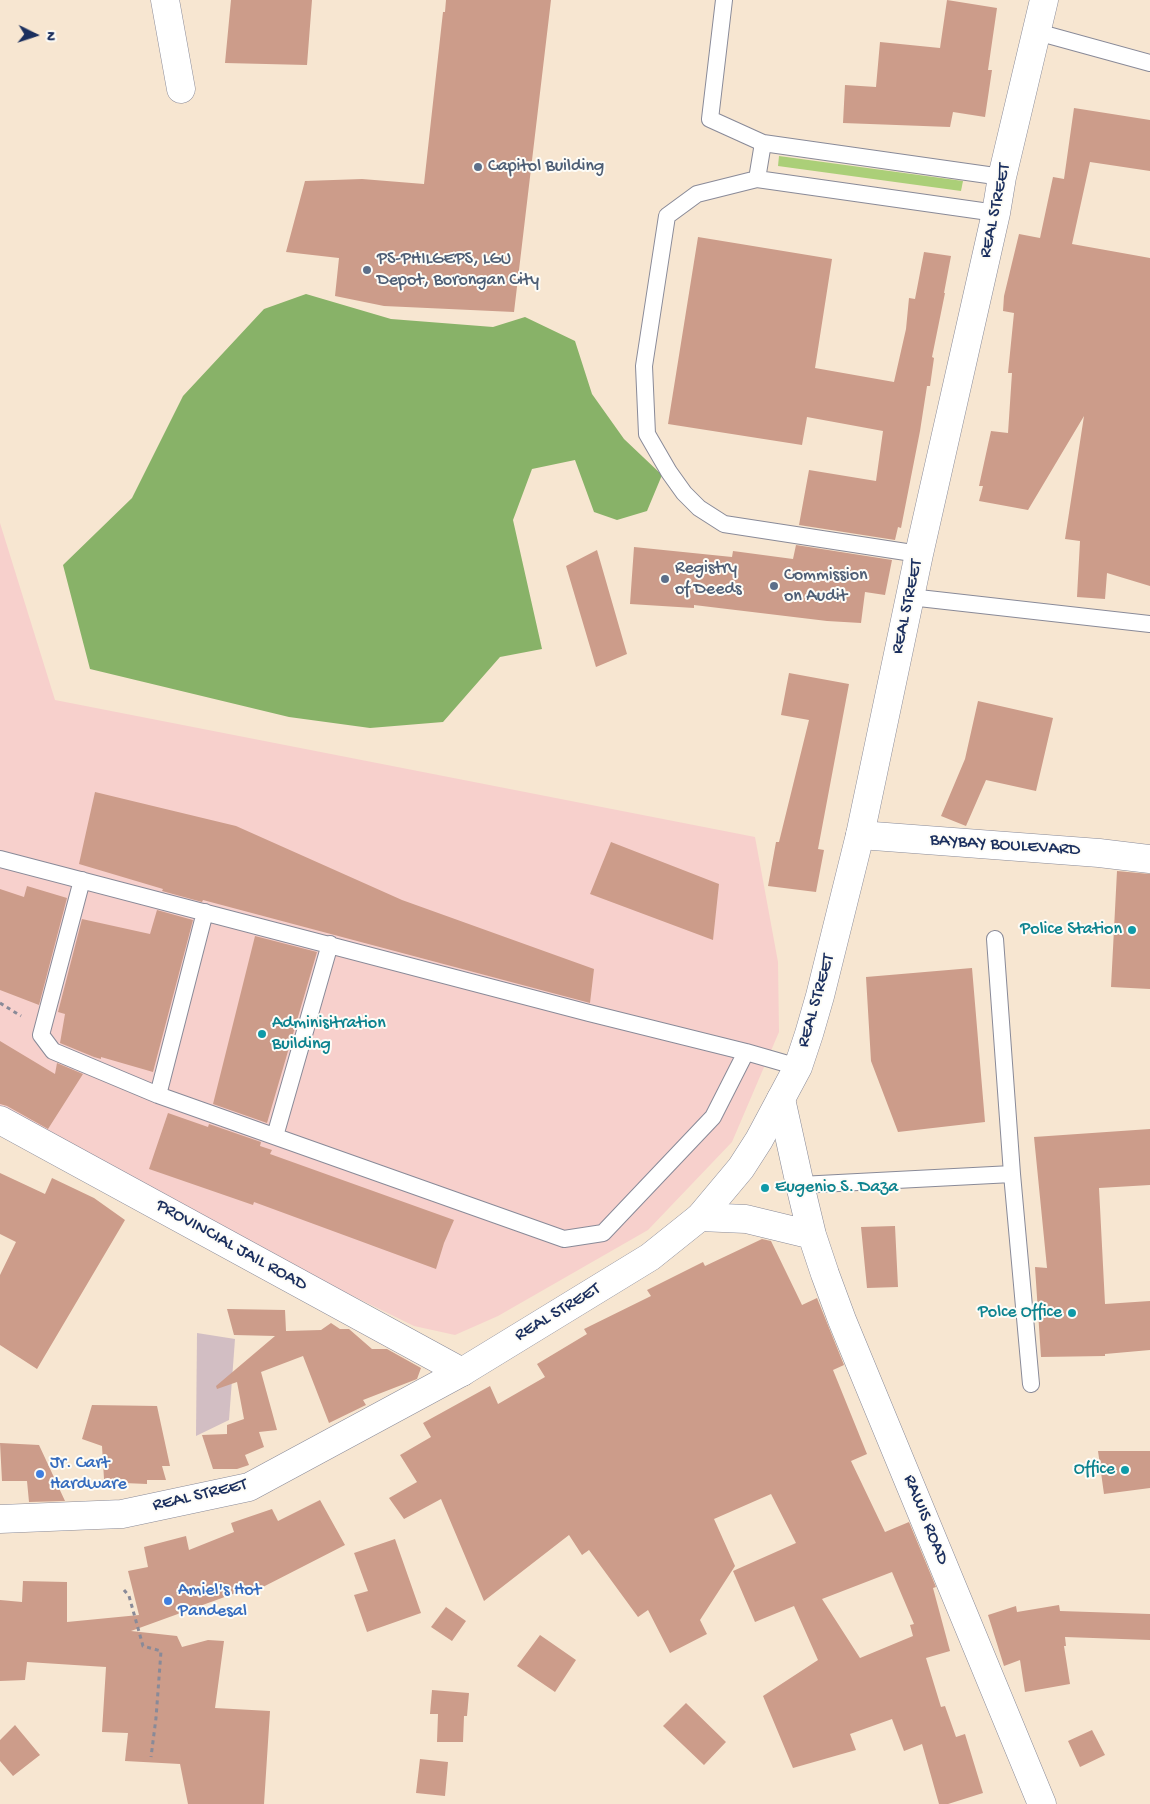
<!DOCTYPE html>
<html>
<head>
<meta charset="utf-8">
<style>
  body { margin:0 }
  #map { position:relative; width:1150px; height:1804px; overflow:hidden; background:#f7e6d1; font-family:"Gochi Hand",sans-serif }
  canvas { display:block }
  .north { position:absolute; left:10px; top:10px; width:50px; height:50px; -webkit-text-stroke:4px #fdfcf7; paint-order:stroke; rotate:94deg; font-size:14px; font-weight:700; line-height:20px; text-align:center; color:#1b2f5e }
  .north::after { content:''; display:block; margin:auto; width:18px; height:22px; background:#1b2f5e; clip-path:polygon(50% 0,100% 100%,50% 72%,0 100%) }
</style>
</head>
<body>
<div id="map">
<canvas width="1150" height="1804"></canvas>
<div class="north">N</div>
</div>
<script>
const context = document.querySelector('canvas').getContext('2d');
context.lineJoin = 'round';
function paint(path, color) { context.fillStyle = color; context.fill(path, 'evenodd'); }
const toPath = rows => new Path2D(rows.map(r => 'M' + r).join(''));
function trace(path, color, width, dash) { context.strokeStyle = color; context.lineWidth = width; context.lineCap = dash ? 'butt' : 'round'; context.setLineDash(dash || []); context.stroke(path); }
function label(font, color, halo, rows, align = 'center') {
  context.font = font + ' "Gochi Hand",sans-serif'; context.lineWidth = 4; context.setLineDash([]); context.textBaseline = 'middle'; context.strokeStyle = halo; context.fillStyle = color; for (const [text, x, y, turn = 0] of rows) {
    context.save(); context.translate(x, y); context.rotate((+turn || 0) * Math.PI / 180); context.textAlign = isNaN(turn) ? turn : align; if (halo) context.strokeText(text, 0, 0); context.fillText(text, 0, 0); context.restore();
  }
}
paint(toPath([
  [0,523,55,700,755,837,778,962,779,1032,732,1142,648,1230,498,1316,455,1335,414,1326,66,1155,0,1112]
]), '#f7d0cc');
paint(toPath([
  [197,1333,235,1339,229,1420,196,1436]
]), '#d2bec3');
paint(toPath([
  [779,156,963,181,961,191,778,166]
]), '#abcf78');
paint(toPath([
  [306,294,391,319,493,327,525,317,575,341,592,394,624,439,662,475,647,511,617,520,594,512,575,460,532,469,513,520,542,649,500,657,443,722,370,728,289,717,90,669,63,565,132,498,183,396,264,309]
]), '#88b268');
paint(toPath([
  [231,0,312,0,307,65,225,63],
  [446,0,551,0,514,312,384,306,335,296,339,258,286,252,305,181,362,179,424,184,443,12,445,12],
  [947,0,997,8,988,70,992,70,985,117,953,112,950,127,843,123,845,85,876,87,880,42,940,48],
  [1074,108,1150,120,1150,171,1090,162,1072,244,1150,258,1150,586,1107,573,1105,599,1077,597,1080,541,1065,539,1084,416,1028,510,979,501,983,486,979,486,991,431,1008,433,1012,373,1008,373,1014,313,1003,311,1004,296,1019,234,1040,238,1053,177,1064,179],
  [698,237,832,259,815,368,894,382,906,329,909,298,915,299,924,252,951,256,944,293,945,293,932,357,934,358,930,386,927,386,920,431,901,528,898,527,895,540,799,525,809,470,876,481,883,431,807,417,802,445,668,424],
  [796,545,892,560,885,595,865,592,861,623,827,621,694,605,694,608,630,604,634,547,732,557,733,551,793,559],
  [597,550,627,654,596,667,566,566],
  [789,673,849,684,818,849,824,850,816,892,768,886,776,842,779,842,809,720,781,715],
  [978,701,1053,718,1036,791,986,780,966,826,941,816,965,759],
  [95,792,236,826,402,900,594,969,590,1003,203,900,202,902,162,891,163,889,79,864],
  [611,842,719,884,713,940,590,894],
  [1117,871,1150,874,1150,989,1111,987],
  [27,886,67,898,39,1005,0,990,0,889,24,897],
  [157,910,193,920,153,1072,101,1057,101,1059,94,1057,60,1043,65,1014,58,1012,82,919,150,934],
  [255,936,317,952,267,1123,213,1104],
  [972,968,985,1122,898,1132,871,1061,866,977],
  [0,1041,55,1074,57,1063,83,1074,48,1129,7,1106,0,1104],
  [168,1113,208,1127,209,1124,261,1142,260,1146,272,1150,270,1154,454,1220,444,1243,436,1269,254,1202,253,1205,149,1169],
  [1150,1129,1150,1185,1099,1188,1105,1304,1150,1301,1150,1350,1105,1354,1105,1356,1041,1357,1035,1267,1047,1268,1034,1137],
  [0,1173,45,1194,52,1178,94,1198,125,1220,37,1369,0,1345,0,1275,16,1242,0,1234],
  [895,1226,898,1287,867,1288,861,1227],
  [762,1239,771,1241,802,1305,817,1298,844,1365,833,1370,867,1454,851,1461,885,1532,909,1522,936,1587,933,1588,950,1651,926,1658,941,1707,945,1706,956,1737,965,1734,983,1793,948,1804,939,1804,922,1744,904,1751,892,1719,850,1734,856,1750,793,1768,763,1696,818,1660,794,1606,755,1622,733,1571,796,1543,771,1494,714,1519,735,1566,700,1620,707,1634,670,1653,648,1610,638,1617,589,1550,582,1555,569,1535,484,1601,441,1499,404,1519,389,1498,417,1482,400,1455,431,1437,423,1423,490,1386,498,1404,545,1377,537,1364,587,1334,584,1329,651,1296,647,1290,703,1262,705,1266],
  [892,1572,914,1624,910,1625,913,1636,860,1658,822,1599],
  [227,1309,285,1310,286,1331,321,1330,331,1323,340,1329,349,1329,372,1349,387,1349,421,1368,417,1379,363,1400,366,1405,329,1423,303,1356,261,1372,277,1430,259,1432,264,1447,245,1455,249,1465,237,1469,213,1469,202,1435,227,1434,227,1425,244,1419,237,1382,217,1389,216,1386,275,1336,234,1335],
  [92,1405,157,1406,170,1466,162,1466,166,1480,147,1480,147,1484,124,1483,123,1480,104,1479,102,1446,82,1439],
  [0,1443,39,1445,65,1501,29,1502,27,1481,2,1481],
  [1098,1451,1150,1451,1150,1488,1104,1494],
  [320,1500,345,1545,259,1589,255,1586,131,1631,177,1636,182,1647,208,1640,224,1641,215,1708,270,1711,264,1804,188,1804,180,1764,125,1761,128,1733,102,1732,106,1667,27,1662,25,1680,0,1681,0,1600,22,1602,23,1581,67,1582,67,1622,139,1615,128,1571,148,1567,144,1547,186,1536,189,1550,234,1532,231,1523,272,1509,278,1521],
  [395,1539,421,1613,367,1632,354,1595,368,1591,354,1553],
  [1059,1605,1060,1611,1150,1614,1150,1640,1065,1637,1066,1646,1064,1646,1070,1684,1025,1692,1020,1660,1004,1666,988,1615,1016,1606,1017,1612],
  [446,1607,466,1621,452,1641,431,1627],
  [540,1635,576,1660,555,1692,517,1666],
  [432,1690,469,1693,467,1716,464,1716,463,1742,437,1742,438,1714,430,1714],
  [686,1703,726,1742,704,1765,663,1726],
  [15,1725,40,1755,13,1776,0,1761,0,1740],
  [1092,1730,1105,1755,1080,1767,1068,1741],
  [420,1759,448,1762,445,1796,416,1793]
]), '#cc9c8a');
const service = toPath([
  [724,0,710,119,763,143,1002,177],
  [1037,32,1150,63],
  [757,179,763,143],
  [919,554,724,524,699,508,684,493,669,472,647,434,644,366,667,216,697,194,757,179,996,213],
  [910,597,1150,624],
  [0,859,589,1013,746,1052,798,1067],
  [82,880,41,1035,53,1051,158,1095,564,1239,603,1233,713,1117,746,1052],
  [995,939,1012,1174,1031,1384],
  [158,1095,205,912],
  [275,1136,330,944],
  [800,1185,1012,1174]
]);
const minor = toPath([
  [165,0,181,89],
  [781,1099,800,1185,812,1235,825,1274,842,1320,1042,1804],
  [0,1120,462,1372],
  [700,1217,746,1219,812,1235]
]);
const tertiary = toPath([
  [860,835,1099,853,1150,859]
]);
const primary = toPath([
  [0,1519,122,1514,249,1487,462,1372,650,1257,700,1217,741,1168,759,1140,798,1067,809,1034,820,996,860,835,919,554,996,213,1002,177,1044,0]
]);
trace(service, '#898a98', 18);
trace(minor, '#898a98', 29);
trace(tertiary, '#898a98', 29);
trace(primary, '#898a98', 29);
trace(toPath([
  [0,1003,21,1016],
  [124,1590,129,1596,143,1646,161,1651,156,1718,151,1757]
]), '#898a98', 3, [4, 4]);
trace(service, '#fff', 16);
trace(minor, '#fff', 28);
trace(tertiary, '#fff', 28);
trace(primary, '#fff', 28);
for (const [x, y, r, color] of [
  [478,167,5,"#5c6f8a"],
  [367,270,5,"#5c6f8a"],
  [665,579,5,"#5c6f8a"],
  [774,586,5,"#5c6f8a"],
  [1132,930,5,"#0f9aa8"],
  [262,1034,5,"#0f9aa8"],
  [765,1188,5,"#0f9aa8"],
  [1072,1313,5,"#0f9aa8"],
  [1125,1470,5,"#0f9aa8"],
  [40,1474,5,"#3f7fe0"],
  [168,1601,5,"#3f7fe0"]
]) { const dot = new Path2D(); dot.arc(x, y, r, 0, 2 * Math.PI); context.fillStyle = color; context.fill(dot); trace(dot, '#fdfcf7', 2); }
label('18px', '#4e5e75', '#fdfcf7', [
  ["Capitol Building",488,167],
  ["PS-PHILGEPS, LGU",377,260],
  ["Depot, Borongan City",377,281],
  ["Registry",675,569],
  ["of Deeds",675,590],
  ["Commission",784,576],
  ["on Audit",784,597]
], 'left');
label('18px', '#1b2f5e', '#fdfcf7', [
  ["REAL STREET",996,211,-78],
  ["REAL STREET",908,607,-78],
  ["BAYBAY BOULEVARD",1005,846,4],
  ["REAL STREET",817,1001,-74],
  ["PROVINCIAL JAIL ROAD",231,1246,29],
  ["REAL STREET",558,1313,-31],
  ["REAL STREET",200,1496,-13],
  ["RAWIS ROAD",925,1520,68]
]);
label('18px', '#0d838f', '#fdfcf7', [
  ["Police Station",1122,930],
  ["Adminisitration",272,1024,"left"],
  ["Building",272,1045,"left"],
  ["Eugenio S. Daza",775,1188,"left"],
  ["Polce Office",1062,1313],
  ["Office",1115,1470]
], 'right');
label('18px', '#366cbe', '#fdfcf7', [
  ["Jr. Cart",50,1464],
  ["Hardware",50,1485],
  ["Amiel's Hot",178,1591],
  ["Pandesal",178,1612]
], 'left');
</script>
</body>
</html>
